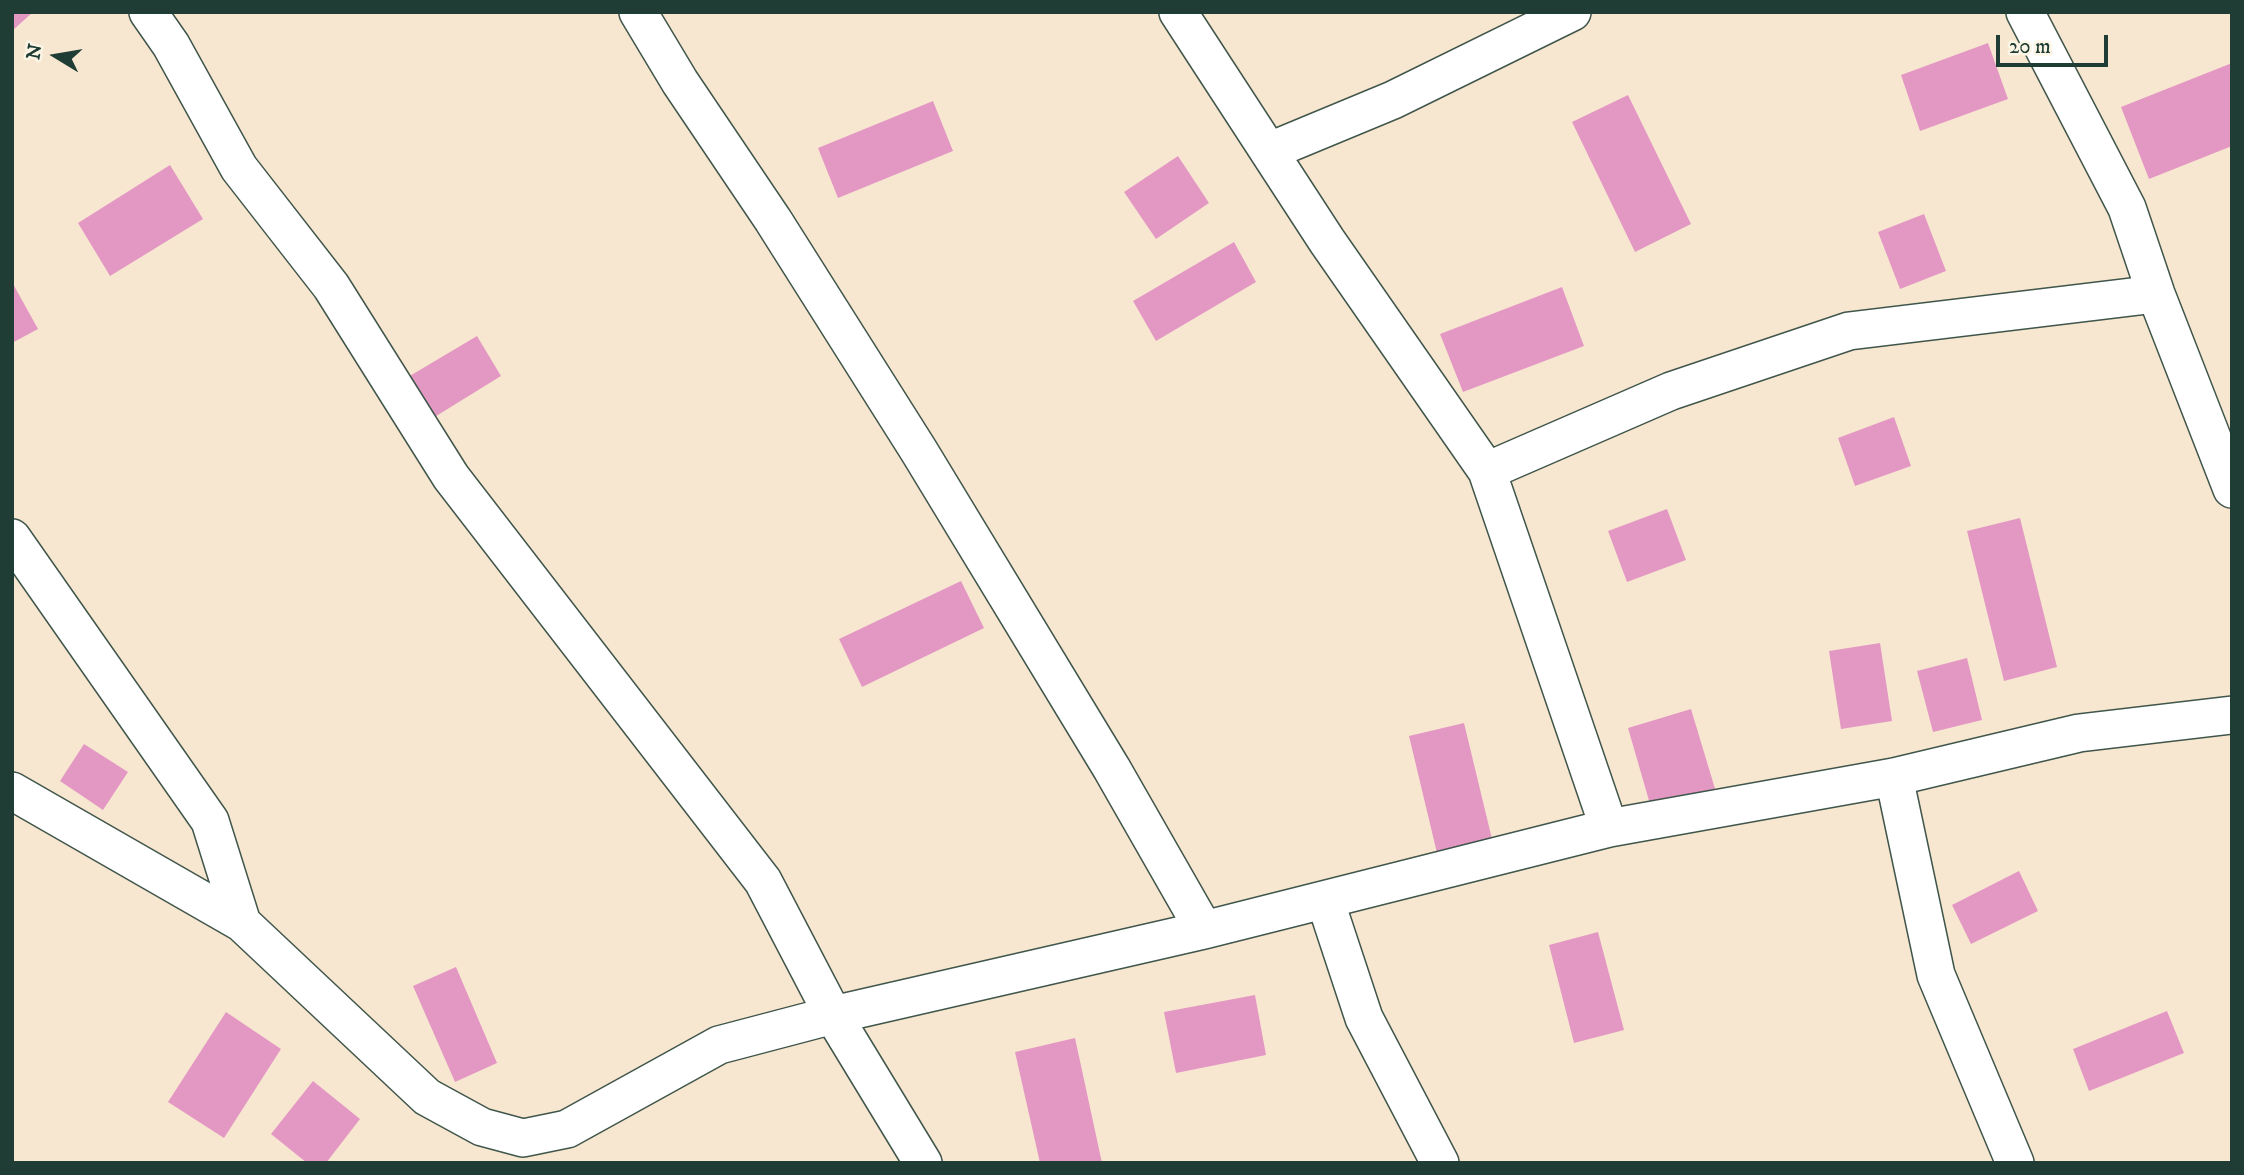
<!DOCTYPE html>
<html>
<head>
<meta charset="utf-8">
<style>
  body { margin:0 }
  #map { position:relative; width:2244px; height:1175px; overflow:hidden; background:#f8e7d0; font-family:"IM FELL DW Pica",serif }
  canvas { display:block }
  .frame { position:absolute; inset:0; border:14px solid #1f3d34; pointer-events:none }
  .north { position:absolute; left:21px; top:21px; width:70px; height:70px; -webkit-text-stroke:5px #fcf5e5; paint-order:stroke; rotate:281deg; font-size:19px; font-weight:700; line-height:28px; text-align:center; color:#1f3d34 }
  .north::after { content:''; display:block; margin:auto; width:24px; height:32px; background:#1f3d34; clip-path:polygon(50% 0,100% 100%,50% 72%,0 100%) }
  .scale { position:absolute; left:1996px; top:35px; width:112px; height:32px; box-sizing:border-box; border:4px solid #1f3d34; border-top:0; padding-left:9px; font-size:21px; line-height:24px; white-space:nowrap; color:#1f3d34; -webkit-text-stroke:5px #fcf5e5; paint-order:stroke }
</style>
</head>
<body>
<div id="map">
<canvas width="2244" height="1175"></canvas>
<div class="frame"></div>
<div class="north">N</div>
<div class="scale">20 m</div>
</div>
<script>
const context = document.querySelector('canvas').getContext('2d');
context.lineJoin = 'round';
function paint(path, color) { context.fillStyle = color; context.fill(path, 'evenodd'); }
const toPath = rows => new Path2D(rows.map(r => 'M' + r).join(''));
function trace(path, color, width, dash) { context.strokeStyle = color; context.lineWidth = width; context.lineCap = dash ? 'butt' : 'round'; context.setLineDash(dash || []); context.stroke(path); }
paint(toPath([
  [12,12,33,12,12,31],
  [1988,43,2008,99,1920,131,1901,75],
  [2232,63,2232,146,2149,179,2121,107],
  [1628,95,1691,224,1635,252,1572,122],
  [933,101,953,151,838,198,818,148],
  [1178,156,1209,203,1156,239,1124,192],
  [170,165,203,219,110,276,78,223],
  [1924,214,1946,271,1900,289,1878,232],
  [1234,242,1256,282,1156,341,1133,301],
  [12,282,38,329,12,343],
  [1562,287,1584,346,1463,392,1440,334],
  [477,336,501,376,433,418,408,377],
  [1894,417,1911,466,1855,486,1838,438],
  [1667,509,1686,560,1627,582,1608,531],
  [2020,518,2057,667,2004,681,1967,531],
  [961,581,984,628,862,687,839,639],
  [1880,643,1892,721,1841,729,1829,651],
  [1967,658,1982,720,1933,732,1917,671],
  [1691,709,1716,792,1652,811,1628,728],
  [1464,723,1492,839,1437,853,1409,736],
  [84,744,128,772,103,810,60,781],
  [2019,871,2038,911,1971,944,1952,905],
  [1598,932,1624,1030,1574,1043,1549,945],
  [456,967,497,1063,455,1082,413,986],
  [1255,995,1266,1055,1176,1073,1164,1012],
  [2167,1011,2184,1053,2089,1091,2073,1049],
  [226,1012,281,1049,224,1138,168,1102],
  [1075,1038,1102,1163,1040,1163,1015,1052],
  [313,1081,360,1119,326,1163,307,1163,271,1134]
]), '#e398c4');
const minor = toPath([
  [148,12,171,45,239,168,331,286,451,477,763,881,833,1015,923,1163],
  [638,12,680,82,773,220,919,451,1112,769,1204,930],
  [1178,12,1327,241,1487,471,1609,828],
  [2025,12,2127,208,2156,294,2232,489],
  [1270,151,1393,100,1572,12],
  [1487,471,1671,391,1849,331,2156,294],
  [12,538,210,821,242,923],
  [1894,777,1936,975,2015,1163],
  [12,791,242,923,427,1097,482,1127,523,1138,567,1129,719,1045,833,1015,1204,930,1609,828,1894,777,2079,733,2232,715],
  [1325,900,1364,1018,1440,1163]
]);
trace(minor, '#40564b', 40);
trace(minor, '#fff', 37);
</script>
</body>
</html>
